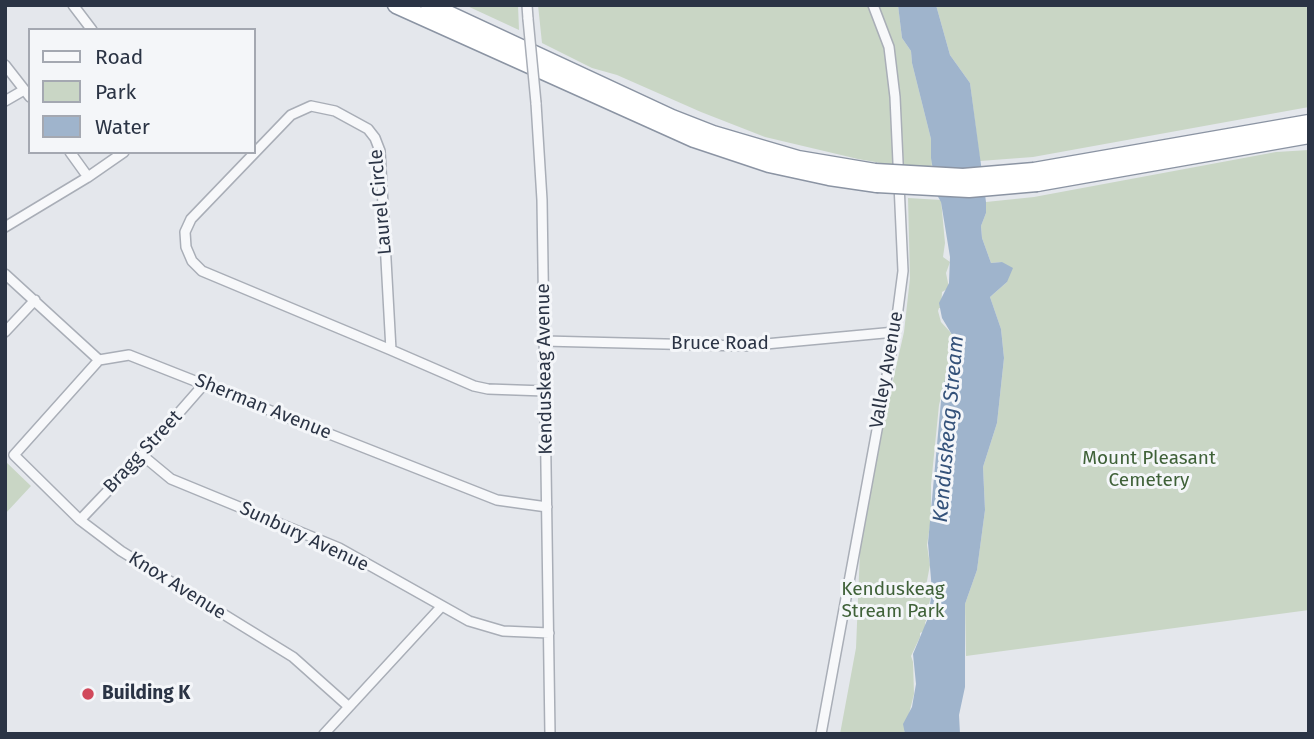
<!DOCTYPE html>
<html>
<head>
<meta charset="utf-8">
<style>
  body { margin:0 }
  #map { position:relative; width:1314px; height:739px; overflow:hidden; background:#e4e7ec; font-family:"Fira Sans",sans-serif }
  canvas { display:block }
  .frame { position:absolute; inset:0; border:7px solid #2b3445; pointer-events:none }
  .legend { position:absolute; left:28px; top:28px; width:228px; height:126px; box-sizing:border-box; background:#f4f6f9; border:2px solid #a4a8b1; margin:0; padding:9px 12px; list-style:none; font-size:21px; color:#2b3445 }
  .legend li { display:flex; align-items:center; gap:14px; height:35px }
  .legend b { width:35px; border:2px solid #a4a8b1 }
</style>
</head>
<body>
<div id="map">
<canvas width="1314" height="739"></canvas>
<div class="frame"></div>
<ul class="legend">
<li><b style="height:9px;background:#f7f8fa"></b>Road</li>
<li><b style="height:19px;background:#c9d6c5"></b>Park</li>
<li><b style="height:19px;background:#9fb4cc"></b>Water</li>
</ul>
</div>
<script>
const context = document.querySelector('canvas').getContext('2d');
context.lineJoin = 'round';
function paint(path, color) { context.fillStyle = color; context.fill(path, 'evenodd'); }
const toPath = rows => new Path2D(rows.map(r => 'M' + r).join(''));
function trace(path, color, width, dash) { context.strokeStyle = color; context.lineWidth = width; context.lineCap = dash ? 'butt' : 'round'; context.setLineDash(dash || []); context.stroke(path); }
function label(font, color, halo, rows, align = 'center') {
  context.font = font + ' "Fira Sans",sans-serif'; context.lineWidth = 6; context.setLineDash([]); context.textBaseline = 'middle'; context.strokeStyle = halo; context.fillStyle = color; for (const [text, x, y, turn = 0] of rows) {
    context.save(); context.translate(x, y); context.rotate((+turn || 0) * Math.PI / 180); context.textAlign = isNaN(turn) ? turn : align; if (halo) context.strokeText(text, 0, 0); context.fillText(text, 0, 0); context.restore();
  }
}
paint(toPath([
  [465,5,518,5,519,30],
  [538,5,898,5,902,38,911,51,912,63,931,139,932,169,892,165,858,159,765,137,701,112,617,75,592,68,542,43],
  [936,5,1309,5,1309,107,1033,157,980,161,970,83,950,55],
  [1309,150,1309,610,966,656,965,604,977,570,985,510,983,467,997,423,1004,358,1001,329,990,297,1007,282,1002,262,991,263,982,238,981,226,986,213,986,202,1034,197,1276,152],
  [908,198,941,200,945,243,943,257,950,262,946,273,949,288,942,292,941,308,939,308,938,311,941,322,952,334,954,358,958,360,942,393,939,405,931,485,931,519,927,545,930,565,926,586,930,588,932,584,933,588,929,604,931,609,925,623,927,630,920,633,920,637,911,656,913,662,914,694,904,734,840,734,856,648,860,551,867,495,904,332,910,278],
  [5,461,31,486,5,514]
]), '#c9d6c5');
paint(toPath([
  [898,5,936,5,950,55,970,83,986,202,986,213,981,226,982,238,991,263,1002,262,1013,268,1007,282,990,297,1001,329,1004,358,997,423,983,467,985,510,977,570,965,604,965,687,959,715,960,734,905,734,903,724,912,707,916,684,913,654,928,618,932,591,928,543,942,390,948,370,955,359,954,338,942,318,939,303,949,283,950,257,941,202,937,195,931,158,931,139,912,63,911,51,902,38]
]), '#9fb4cc');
const minor = toPath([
  [73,5,92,30],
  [527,5,528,19],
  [5,65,30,97],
  [5,101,24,90],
  [536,103,542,200,550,734],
  [311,106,335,111,368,129,375,138,380,151,391,350,202,271,192,261,186,247,185,232,191,219,291,115,311,106],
  [70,152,88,177],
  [5,227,88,177,124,152],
  [5,274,99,360],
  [5,332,35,300],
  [544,341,744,346,895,332],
  [391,350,474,386,488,389,545,391],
  [142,455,171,479,339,548,469,621,503,631,549,633],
  [80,520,142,455,205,383],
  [348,706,293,657,121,551,80,520,14,455,99,360,129,355,497,500,547,507],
  [324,734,441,607],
  [821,734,895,332,903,271,895,97,889,47,873,5]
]);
const motorway = toPath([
  [396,5,694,139,769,164,829,177,877,184],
  [429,5,672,118,713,134,798,159,875,172],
  [1034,171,1309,123],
  [1037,183,1309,135]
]);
trace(minor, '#a9aeb7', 12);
trace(motorway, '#8b94a3', 19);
trace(minor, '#f7f8fa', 9);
trace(motorway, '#fff', 16);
const minorBridge = toPath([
  [528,19,536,103]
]);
const motorwayBridge = toPath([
  [875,172,963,177,1034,171],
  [877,184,969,189,1037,183]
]);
trace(minorBridge, '#a9aeb7', 12, []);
trace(motorwayBridge, '#8b94a3', 19, []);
trace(minorBridge, '#f7f8fa', 9);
trace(motorwayBridge, '#fff', 16);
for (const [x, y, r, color] of [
  [88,694,7,"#d1495b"]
]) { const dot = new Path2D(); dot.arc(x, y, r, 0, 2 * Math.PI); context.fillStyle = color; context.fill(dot); trace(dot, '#f4f6f9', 2.5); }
label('19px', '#2b3445', '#f4f6f9', [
  ["Laurel Circle",381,202,-95],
  ["Bruce Road",720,344],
  ["Kenduskeag Avenue",545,369,-91],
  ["Valley Avenue",887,370,-80],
  ["Sherman Avenue",263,407,22],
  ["Bragg Street",143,452,-47],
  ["Sunbury Avenue",304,537,25],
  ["Knox Avenue",177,586,32]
]);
label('19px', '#3f6138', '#f4f6f9', [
  ["Mount Pleasant",1149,459],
  ["Cemetery",1149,481],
  ["Kenduskeag",893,590],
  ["Stream Park",893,612]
]);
label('bold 19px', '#2b3445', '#f4f6f9', [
  ["Building K",102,694]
], 'left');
label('italic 21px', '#34527a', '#f4f6f9', [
  ["Kenduskeag Stream",949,429,-85]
]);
</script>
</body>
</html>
